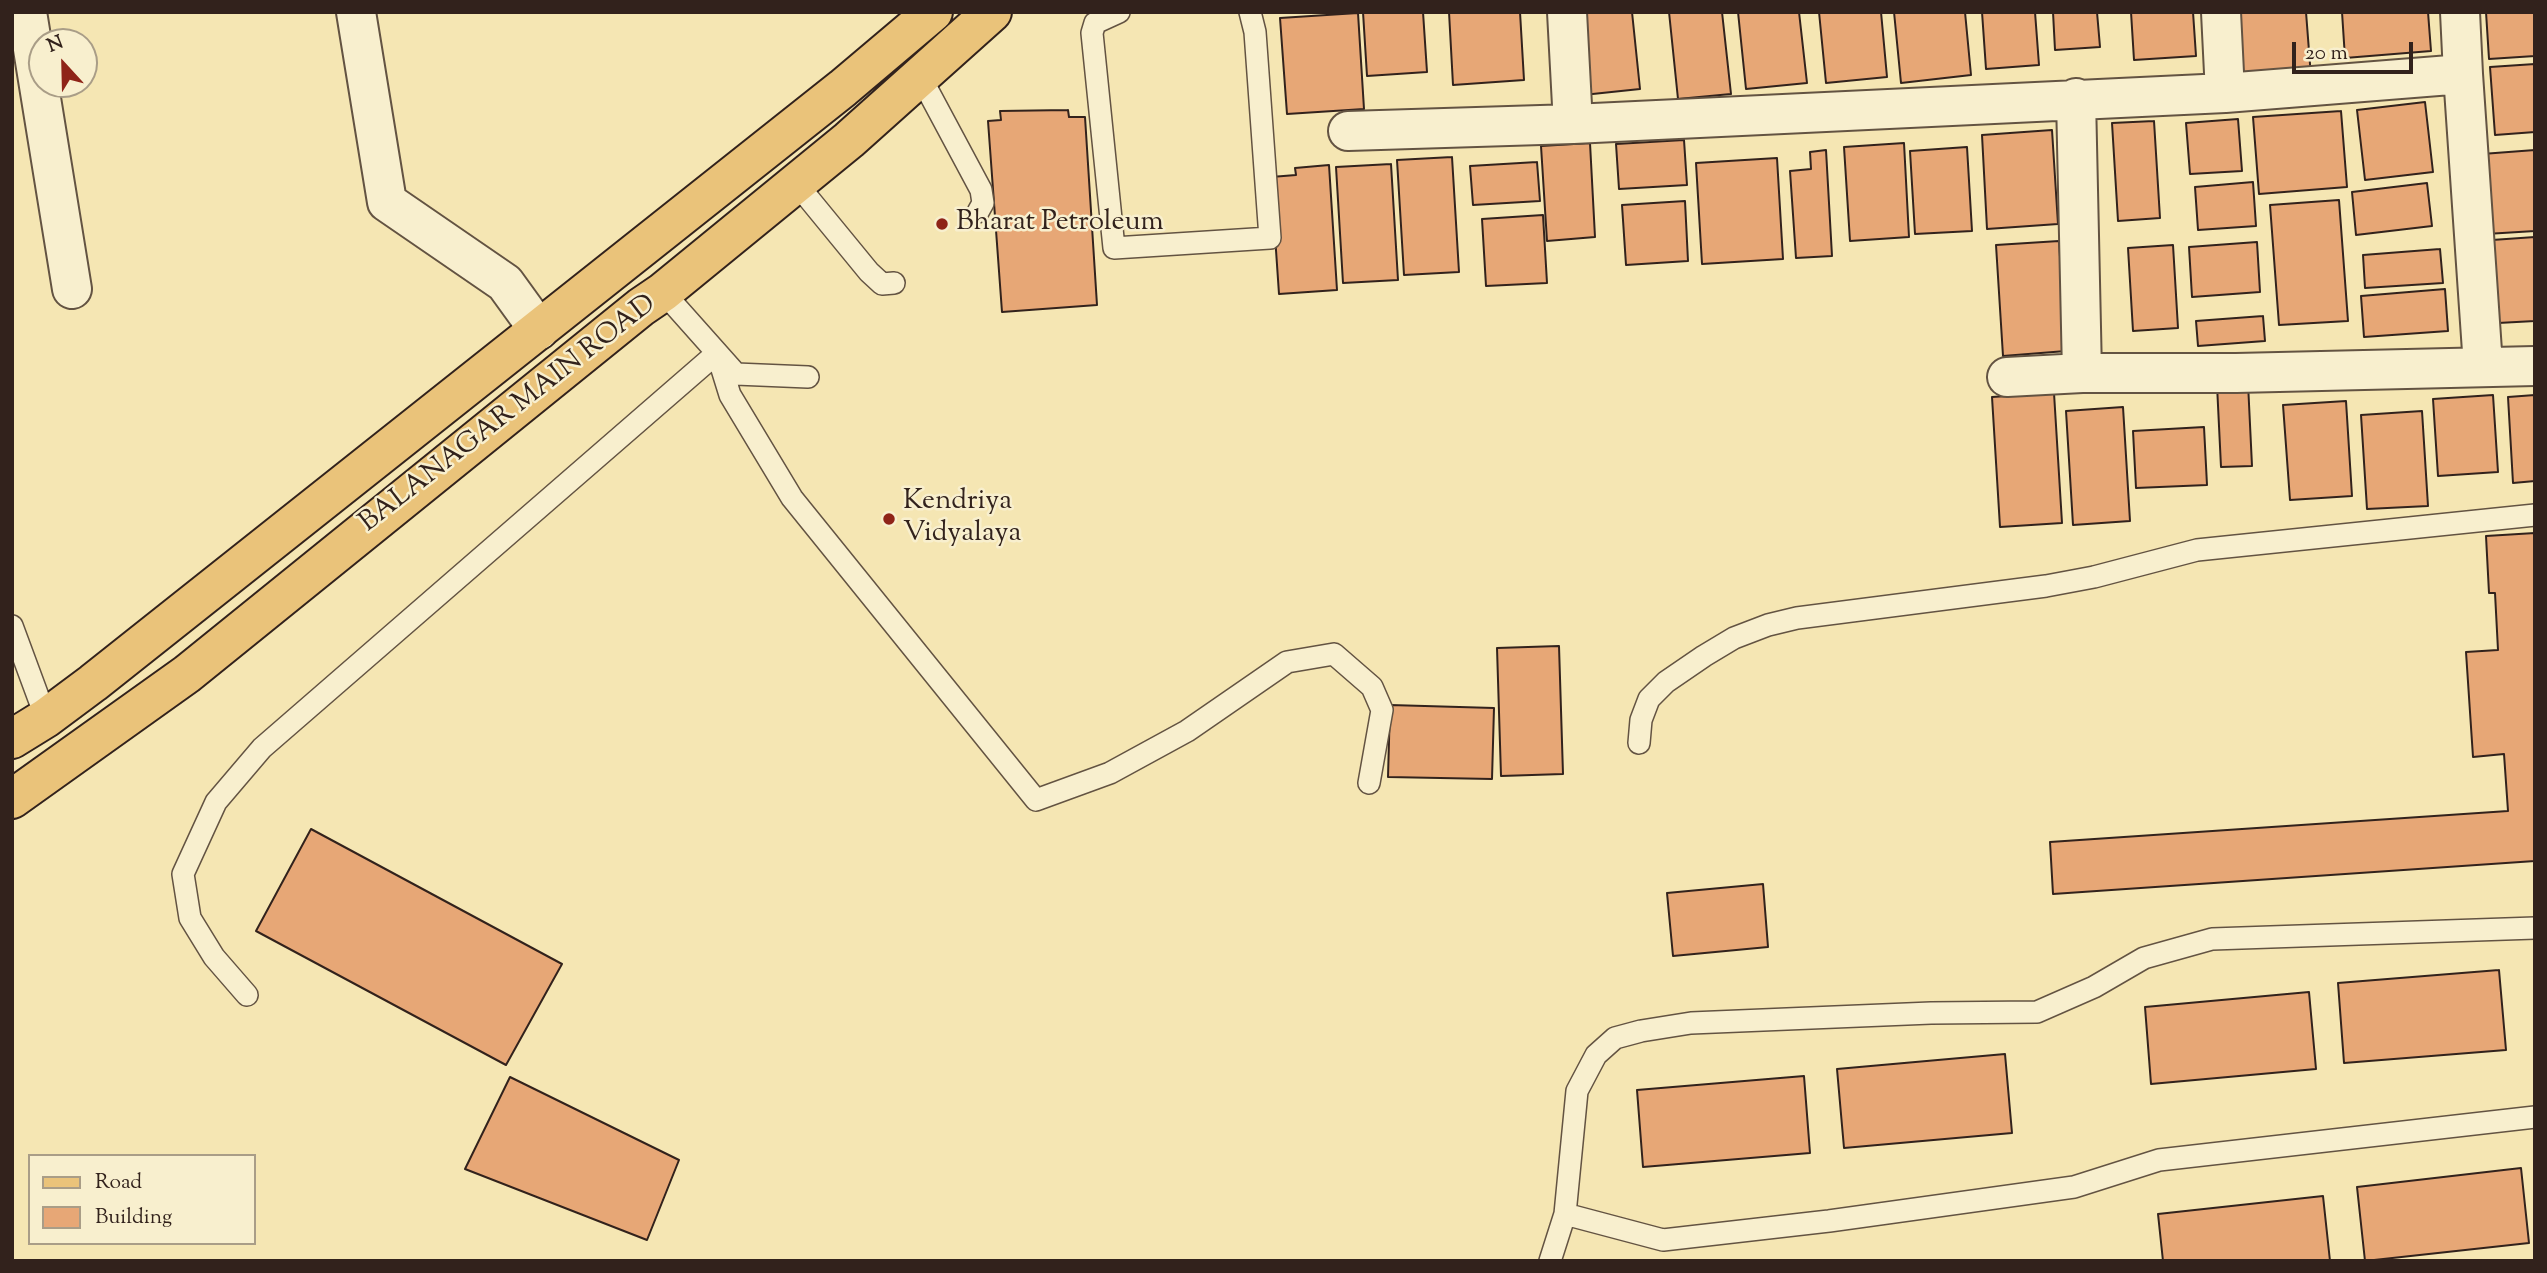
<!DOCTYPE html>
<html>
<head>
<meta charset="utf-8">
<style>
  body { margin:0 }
  #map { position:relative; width:2547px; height:1273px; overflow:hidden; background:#f5e6b3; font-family:"Sorts Mill Goudy",serif }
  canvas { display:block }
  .frame { position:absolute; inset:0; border:14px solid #32221c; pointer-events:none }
  .legend { position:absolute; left:28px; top:1154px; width:228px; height:91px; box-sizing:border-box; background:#f8efce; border:2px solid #a99d87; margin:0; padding:9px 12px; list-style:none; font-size:21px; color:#32221c }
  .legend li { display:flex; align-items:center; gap:14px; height:35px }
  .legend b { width:35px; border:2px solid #a99d87 }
  .north { position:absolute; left:28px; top:28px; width:70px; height:70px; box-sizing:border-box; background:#f8efce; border:2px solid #a99d87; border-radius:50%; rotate:338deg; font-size:19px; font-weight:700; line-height:28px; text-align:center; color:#32221c }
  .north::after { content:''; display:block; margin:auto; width:24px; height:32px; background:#8f2418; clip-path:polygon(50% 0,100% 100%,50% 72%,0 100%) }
  .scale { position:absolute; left:2292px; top:42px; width:121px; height:32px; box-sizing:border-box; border:4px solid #32221c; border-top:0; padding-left:9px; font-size:21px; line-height:24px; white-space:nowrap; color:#32221c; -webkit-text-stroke:5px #f8efce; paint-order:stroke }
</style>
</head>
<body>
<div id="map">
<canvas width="2547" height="1273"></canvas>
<div class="frame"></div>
<ul class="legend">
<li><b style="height:9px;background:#eac37a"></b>Road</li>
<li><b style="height:19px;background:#e7a776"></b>Building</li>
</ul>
<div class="north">N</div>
<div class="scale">20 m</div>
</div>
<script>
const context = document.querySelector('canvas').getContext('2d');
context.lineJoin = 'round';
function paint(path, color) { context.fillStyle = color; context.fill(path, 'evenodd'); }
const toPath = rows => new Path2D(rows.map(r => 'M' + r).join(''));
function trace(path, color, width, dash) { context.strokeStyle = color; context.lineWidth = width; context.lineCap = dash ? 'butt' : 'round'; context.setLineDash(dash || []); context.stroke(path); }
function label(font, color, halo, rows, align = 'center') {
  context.font = font + ' "Sorts Mill Goudy",serif'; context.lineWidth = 5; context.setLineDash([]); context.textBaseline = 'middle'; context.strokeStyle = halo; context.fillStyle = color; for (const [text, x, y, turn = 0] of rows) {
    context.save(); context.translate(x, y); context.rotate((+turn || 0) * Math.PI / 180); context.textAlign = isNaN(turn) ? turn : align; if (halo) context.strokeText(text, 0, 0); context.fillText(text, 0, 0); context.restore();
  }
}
const building = toPath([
  [1363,12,1423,12,1427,72,1367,76,1363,12],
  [1449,12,1520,12,1524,80,1453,85,1449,12],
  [1581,12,1632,12,1640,89,1583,95,1581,12],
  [1669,12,1722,12,1731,94,1678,99,1669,12],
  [1738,12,1799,12,1807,83,1746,89,1738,12],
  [1819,12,1881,12,1887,77,1826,83,1819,12],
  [1894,12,1965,12,1971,75,1901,83,1894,12],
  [1982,12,2035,12,2039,65,1986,69,1982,12],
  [2053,12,2097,12,2100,47,2055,50,2053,12],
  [2131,12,2193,12,2196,56,2134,60,2131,12],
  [2226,12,2306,12,2311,77,2232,83,2226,12],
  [2342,12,2428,12,2431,51,2345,58,2342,12],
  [2486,12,2535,12,2535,56,2489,59,2486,12],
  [1358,13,1364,109,1287,114,1280,18,1358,13],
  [2535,64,2535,132,2495,135,2490,67,2535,64],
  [2425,102,2433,172,2365,180,2357,110,2425,102],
  [1068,110,1069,117,1085,117,1097,305,1002,312,988,121,1001,120,1000,111,1068,110],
  [2341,111,2347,187,2259,194,2253,117,2341,111],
  [2238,119,2242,171,2190,174,2186,123,2238,119],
  [2154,121,2160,218,2118,221,2112,123,2154,121],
  [2052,130,2058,224,1987,229,1982,135,2052,130],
  [1684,140,1687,185,1619,189,1616,144,1684,140],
  [1590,143,1595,237,1547,241,1541,146,1590,143],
  [1904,143,1909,237,1850,241,1844,147,1904,143],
  [1967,147,1972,231,1915,234,1910,151,1967,147],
  [1826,150,1832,256,1796,258,1790,171,1811,169,1810,152,1826,150],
  [2535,150,2535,231,2486,234,2482,154,2535,150],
  [1452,157,1459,272,1404,275,1397,160,1452,157],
  [1777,158,1783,259,1702,264,1696,163,1777,158],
  [1537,162,1540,201,1473,205,1470,166,1537,162],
  [1391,164,1398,280,1343,283,1336,167,1391,164],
  [1329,165,1337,290,1279,294,1271,177,1296,175,1295,168,1329,165],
  [2253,182,2256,226,2198,230,2195,187,2253,182],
  [2427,183,2432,226,2356,235,2352,192,2427,183],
  [2339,200,2348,321,2279,325,2270,205,2339,200],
  [1685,201,1688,261,1626,265,1622,205,1685,201],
  [1543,215,1547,283,1486,286,1482,219,1543,215],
  [2535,237,2535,321,2498,323,2492,240,2535,237],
  [2059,241,2066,351,2003,356,1996,245,2059,241],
  [2257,242,2260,292,2192,297,2189,247,2257,242],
  [2173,245,2178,328,2133,331,2128,248,2173,245],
  [2440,249,2443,283,2365,288,2363,255,2440,249],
  [2445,289,2448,331,2364,337,2361,296,2445,289],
  [2263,316,2265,341,2198,346,2196,321,2263,316],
  [2248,383,2252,466,2221,467,2217,385,2248,383],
  [2054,393,2062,523,2000,527,1992,397,2054,393],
  [2493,395,2498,472,2438,476,2433,399,2493,395],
  [2535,395,2535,481,2513,483,2508,397,2535,395],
  [2346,401,2352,496,2290,500,2283,405,2346,401],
  [2123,407,2130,521,2073,525,2066,411,2123,407],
  [2422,411,2428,506,2367,509,2361,415,2422,411],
  [2204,427,2207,485,2136,488,2133,431,2204,427],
  [2535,533,2535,861,2053,894,2050,842,2508,811,2504,754,2473,757,2466,652,2498,650,2495,593,2489,593,2486,536,2535,533],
  [1559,646,1563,774,1501,776,1497,648,1559,646],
  [1390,705,1494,708,1492,779,1388,777,1390,705],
  [311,829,562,964,506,1065,256,931,311,829],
  [1763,884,1768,947,1673,956,1667,893,1763,884],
  [2499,970,2506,1050,2344,1063,2338,983,2499,970],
  [2309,992,2316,1069,2151,1084,2145,1007,2309,992],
  [2005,1054,2012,1133,1844,1148,1837,1069,2005,1054],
  [1804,1076,1810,1153,1643,1167,1637,1090,1804,1076],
  [510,1077,679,1160,647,1240,465,1169,510,1077],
  [2521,1168,2529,1243,2365,1261,2357,1187,2521,1168],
  [2323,1196,2330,1261,2163,1261,2158,1214,2323,1196]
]);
paint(building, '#e7a776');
trace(building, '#32221c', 2);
const service = toPath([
  [1119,12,1095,23,1092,33,1114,248,1270,238,1255,32,1250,12],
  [920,76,981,190,983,203,978,212],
  [796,183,869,272,882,284,894,283],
  [663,292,736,374,808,377],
  [12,626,46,718],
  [1639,743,1641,720,1649,699,1666,682,1704,656,1734,638,1768,625,1797,618,2046,586,2094,577,2197,550,2535,515],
  [247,995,214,957,190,918,183,874,216,802,262,748,717,353,730,395,792,498,1036,800,1110,773,1187,731,1287,662,1334,654,1372,687,1382,710,1369,783],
  [1565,1214,1663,1240,1829,1221,2074,1187,2159,1160,2535,1117],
  [1550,1261,1565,1214,1577,1091,1596,1055,1615,1038,1641,1031,1691,1023,1931,1013,2037,1012,2094,987,2144,958,2212,939,2535,928]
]);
const minor = toPath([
  [27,12,72,289],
  [356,12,387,202,505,283,539,330],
  [1567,12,1573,124,2225,93,2463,74,2460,12],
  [2221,12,2225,93],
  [2463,74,2483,366],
  [2076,98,2082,373,2236,373,2535,366],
  [1348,131,1573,124],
  [2007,377,2082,373]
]);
const primary = toPath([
  [12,739,46,718,93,683,843,88,933,12],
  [12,799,187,674,641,307,663,292,849,140,992,12]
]);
trace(service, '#635342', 24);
trace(minor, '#635342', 42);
trace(primary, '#32221c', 42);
trace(service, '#f8efce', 21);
trace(minor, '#f8efce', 38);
trace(primary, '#eac37a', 38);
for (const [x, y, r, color] of [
  [942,224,7,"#8f2418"],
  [889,519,7,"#8f2418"]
]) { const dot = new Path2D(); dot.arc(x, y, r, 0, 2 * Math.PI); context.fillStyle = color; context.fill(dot); trace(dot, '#f8efce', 2.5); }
label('28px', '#32221c', '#f8efce', [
  ["Bharat Petroleum",956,224],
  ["Kendriya",903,503],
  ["Vidyalaya",903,535]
], 'left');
label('28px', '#32221c', '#f8efce', [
  ["BALANAGAR MAIN ROAD",509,415,-38]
]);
</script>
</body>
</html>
